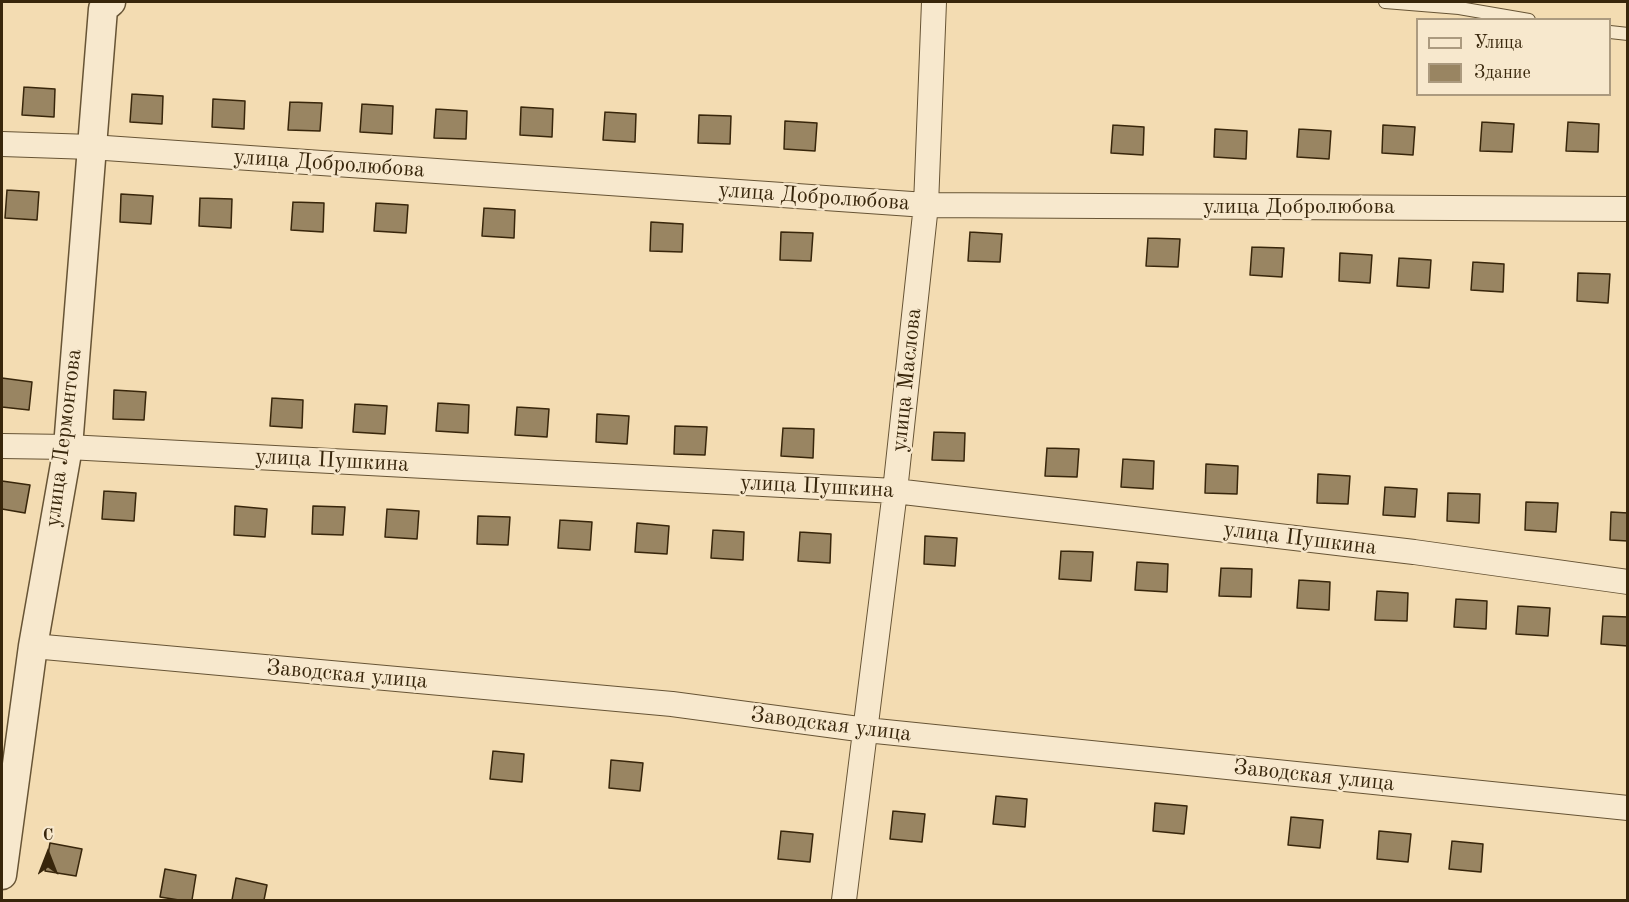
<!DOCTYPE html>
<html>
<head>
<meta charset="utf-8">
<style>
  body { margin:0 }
  #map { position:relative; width:1629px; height:902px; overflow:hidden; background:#f3dcb2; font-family:"Old Standard TT",serif }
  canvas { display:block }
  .frame { position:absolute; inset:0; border:3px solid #38260b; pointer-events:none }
  .legend { position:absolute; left:1416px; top:18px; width:195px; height:78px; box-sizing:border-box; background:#f7e8cd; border:2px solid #ab9a7f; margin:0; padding:8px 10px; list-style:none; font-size:18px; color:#38260b }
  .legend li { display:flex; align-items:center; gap:12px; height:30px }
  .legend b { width:30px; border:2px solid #ab9a7f }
  .north { position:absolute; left:18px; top:824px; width:60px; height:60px; -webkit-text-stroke:4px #f7e8cd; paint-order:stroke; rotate:0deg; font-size:16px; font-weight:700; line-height:24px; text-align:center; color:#38260b }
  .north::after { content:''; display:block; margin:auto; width:21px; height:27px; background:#38260b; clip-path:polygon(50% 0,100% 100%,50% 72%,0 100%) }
</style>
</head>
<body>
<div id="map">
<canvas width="1629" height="902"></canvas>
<div class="frame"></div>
<ul class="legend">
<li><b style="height:8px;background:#f7e8cd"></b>Улица</li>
<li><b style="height:16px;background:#998562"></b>Здание</li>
</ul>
<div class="north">С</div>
</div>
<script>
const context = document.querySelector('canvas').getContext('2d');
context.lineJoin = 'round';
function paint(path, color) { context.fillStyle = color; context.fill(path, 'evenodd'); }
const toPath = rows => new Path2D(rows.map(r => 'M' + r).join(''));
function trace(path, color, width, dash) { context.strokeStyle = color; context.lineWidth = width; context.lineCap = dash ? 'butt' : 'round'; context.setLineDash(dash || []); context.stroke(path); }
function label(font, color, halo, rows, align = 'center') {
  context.font = font + ' "Old Standard TT",serif'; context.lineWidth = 5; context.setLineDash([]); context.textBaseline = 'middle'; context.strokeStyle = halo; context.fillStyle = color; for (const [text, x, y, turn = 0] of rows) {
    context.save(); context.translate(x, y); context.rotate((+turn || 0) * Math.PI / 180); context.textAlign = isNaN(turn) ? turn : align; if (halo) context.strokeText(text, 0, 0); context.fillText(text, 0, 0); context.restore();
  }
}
const building = toPath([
  [24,87,55,89,54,117,22,115,24,87],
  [132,94,163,96,162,124,130,122,132,94],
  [213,99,245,101,244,129,212,127,213,99],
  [290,102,322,103,320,131,288,130,290,102],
  [362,104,393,106,392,134,360,132,362,104],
  [521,107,553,109,552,137,520,135,521,107],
  [436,109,467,111,466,139,434,138,436,109],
  [605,112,636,114,635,142,603,140,605,112],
  [699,115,731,116,730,144,698,143,699,115],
  [785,121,817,123,815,151,784,149,785,121],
  [1482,122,1514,124,1512,152,1480,151,1482,122],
  [1568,122,1599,124,1598,152,1566,151,1568,122],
  [1113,125,1144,127,1143,155,1111,153,1113,125],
  [1383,125,1415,127,1413,155,1382,153,1383,125],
  [1215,129,1247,131,1246,159,1214,157,1215,129],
  [1299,129,1331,131,1329,159,1297,157,1299,129],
  [7,190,39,192,37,220,5,218,7,190],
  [121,194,153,196,151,224,120,222,121,194],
  [200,198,232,199,231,228,199,226,200,198],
  [293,202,324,203,323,232,291,230,293,202],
  [376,203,408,205,406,233,374,231,376,203],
  [484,208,515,210,514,238,482,236,484,208],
  [651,222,683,224,682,252,650,251,651,222],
  [781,232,813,233,811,261,780,260,781,232],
  [970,232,1002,234,1000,262,968,261,970,232],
  [1148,238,1180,239,1178,267,1146,266,1148,238],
  [1252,247,1284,248,1282,277,1250,275,1252,247],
  [1340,253,1372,255,1370,283,1339,281,1340,253],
  [1399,258,1431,260,1429,288,1397,286,1399,258],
  [1473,262,1504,264,1503,292,1471,290,1473,262],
  [1578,273,1610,274,1608,303,1577,301,1578,273],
  [2,378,32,382,29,410,2,407,2,378],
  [114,390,146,392,144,420,113,419,114,390],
  [272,398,303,400,302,428,270,426,272,398],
  [438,403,469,405,468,433,436,431,438,403],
  [355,404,387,406,385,434,353,432,355,404],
  [517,407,549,409,547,437,515,435,517,407],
  [597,414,629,416,627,444,596,442,597,414],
  [675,426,707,427,705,455,674,454,675,426],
  [783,428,814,429,813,458,781,456,783,428],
  [934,432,965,433,964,461,932,460,934,432],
  [1047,448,1079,449,1077,477,1045,476,1047,448],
  [1123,459,1154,461,1153,489,1121,487,1123,459],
  [1206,464,1238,466,1237,494,1205,493,1206,464],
  [1318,474,1350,476,1348,504,1317,503,1318,474],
  [2,481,30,485,25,513,2,509,2,481],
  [1385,487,1417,489,1415,517,1383,515,1385,487],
  [104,491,136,493,134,521,102,519,104,491],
  [1448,493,1480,494,1479,523,1447,521,1448,493],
  [1526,502,1558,503,1556,532,1525,530,1526,502],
  [235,506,267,509,265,537,234,535,235,506],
  [313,506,345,507,343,535,312,534,313,506],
  [387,509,419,511,417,539,385,537,387,509],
  [1611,512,1628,513,1628,541,1610,540,1611,512],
  [478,516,510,517,508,545,477,544,478,516],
  [560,520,592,522,590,550,558,548,560,520],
  [637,523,669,526,667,554,635,552,637,523],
  [713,530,744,532,743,560,711,558,713,530],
  [800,532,831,534,830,563,798,561,800,532],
  [925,536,957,538,955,566,924,564,925,536],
  [1061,551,1093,552,1091,581,1059,579,1061,551],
  [1137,562,1168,564,1167,592,1135,590,1137,562],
  [1221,568,1252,569,1251,597,1219,596,1221,568],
  [1299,580,1330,582,1329,610,1297,608,1299,580],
  [1377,591,1408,593,1407,621,1375,620,1377,591],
  [1456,599,1487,601,1486,629,1454,627,1456,599],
  [1518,606,1550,608,1548,636,1516,634,1518,606],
  [1603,616,1628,617,1628,646,1601,644,1603,616],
  [493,751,524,754,522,782,490,779,493,751],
  [611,760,643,763,640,791,609,788,611,760],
  [996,796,1027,799,1025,827,993,824,996,796],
  [1155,803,1187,806,1184,834,1153,831,1155,803],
  [893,811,925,814,922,842,890,839,893,811],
  [1291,817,1323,820,1320,848,1288,845,1291,817],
  [781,831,813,834,810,862,778,859,781,831],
  [1379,831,1411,834,1408,862,1377,859,1379,831],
  [1452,841,1483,844,1481,872,1449,869,1452,841],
  [50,843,82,849,76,876,45,871,50,843],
  [165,869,196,875,192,900,179,900,160,897,165,869],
  [236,878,267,885,264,900,232,900,236,878]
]);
paint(building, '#998562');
trace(building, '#38260b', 1.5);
const service = toPath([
  [1385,2,1459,8,1529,20],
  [1610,32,1628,34]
]);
const minor = toPath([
  [2,144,91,147,926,205,1628,209],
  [2,446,68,447,895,491,1414,552,1628,582],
  [33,646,672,704,866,730,1628,808],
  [844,900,895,491,926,205,934,2]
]);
const tertiary = toPath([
  [2,875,33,646,68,447,103,9,111,2]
]);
trace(service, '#675435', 14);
trace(minor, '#675435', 26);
trace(tertiary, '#675435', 31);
trace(service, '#f7e8cd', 12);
trace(minor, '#f7e8cd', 24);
trace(tertiary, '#f7e8cd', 28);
label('22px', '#38260b', '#f7e8cd', [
  ["улица Добролюбова",329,164,4],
  ["улица Добролюбова",814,197,4],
  ["улица Добролюбова",1299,207],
  ["улица Маслова",907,380,-84],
  ["улица Лермонтова",64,438,-83],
  ["улица Пушкина",332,461,3],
  ["улица Пушкина",817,487,3],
  ["улица Пушкина",1300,539,7],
  ["Заводская улица",347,675,5],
  ["Заводская улица",831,725,7],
  ["Заводская улица",1314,776,6]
]);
</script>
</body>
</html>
